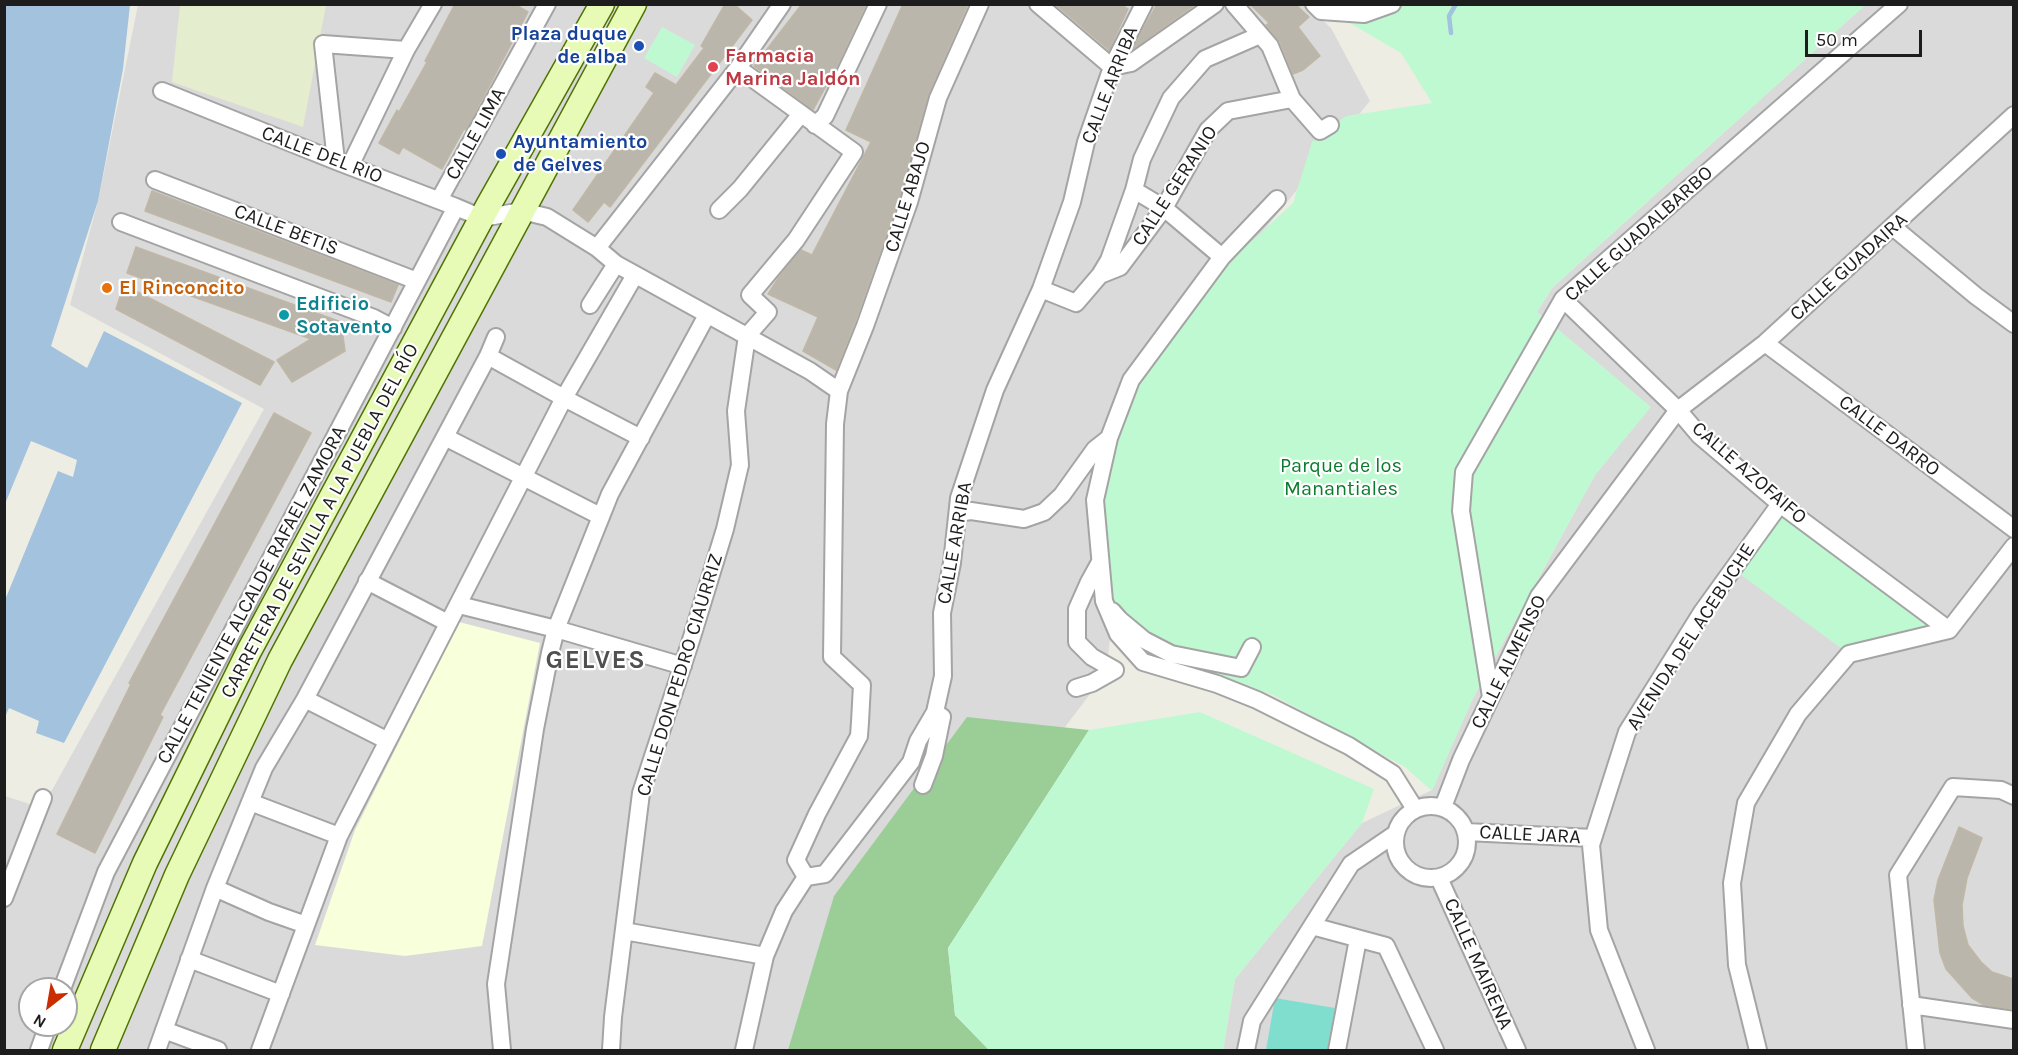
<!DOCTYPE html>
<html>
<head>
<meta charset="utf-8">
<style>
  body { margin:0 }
  #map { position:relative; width:2018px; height:1055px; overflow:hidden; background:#eeede3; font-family:Karla,sans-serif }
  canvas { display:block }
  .frame { position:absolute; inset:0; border:6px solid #1d1d1d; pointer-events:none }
  .north { position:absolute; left:18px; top:977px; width:60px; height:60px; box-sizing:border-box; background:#fff; border:2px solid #a5a5a5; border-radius:50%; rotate:211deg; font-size:16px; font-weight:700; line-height:24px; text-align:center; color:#1d1d1d }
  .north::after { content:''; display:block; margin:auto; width:21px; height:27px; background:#ca2e00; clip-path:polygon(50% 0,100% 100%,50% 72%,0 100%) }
  .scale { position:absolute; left:1805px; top:30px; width:117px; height:27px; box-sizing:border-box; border:3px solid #1d1d1d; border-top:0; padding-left:8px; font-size:18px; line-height:21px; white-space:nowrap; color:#1d1d1d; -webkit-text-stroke:4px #fff; paint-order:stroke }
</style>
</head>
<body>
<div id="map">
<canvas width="2018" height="1055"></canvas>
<div class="frame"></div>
<div class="north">N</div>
<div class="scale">50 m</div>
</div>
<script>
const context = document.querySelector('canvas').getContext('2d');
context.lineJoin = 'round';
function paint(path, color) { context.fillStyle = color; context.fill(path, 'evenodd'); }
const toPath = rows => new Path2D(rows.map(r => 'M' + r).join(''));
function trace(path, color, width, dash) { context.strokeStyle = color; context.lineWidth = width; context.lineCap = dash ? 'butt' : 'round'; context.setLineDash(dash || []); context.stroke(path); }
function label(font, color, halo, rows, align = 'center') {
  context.font = font + ' Karla,sans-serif'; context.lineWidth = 4.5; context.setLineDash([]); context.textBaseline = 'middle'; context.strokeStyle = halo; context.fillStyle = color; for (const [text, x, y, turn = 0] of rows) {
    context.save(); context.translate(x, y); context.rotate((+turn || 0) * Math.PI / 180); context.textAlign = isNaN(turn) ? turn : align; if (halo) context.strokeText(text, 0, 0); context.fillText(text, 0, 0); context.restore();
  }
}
paint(toPath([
  [1305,4,1331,28,1370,101,1140,381,1106,673,820,1050,5,1050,5,796,42,808,264,409,70,305,98,201,138,5],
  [30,989,66,989,66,1025,30,1025],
  [1865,5,2013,5,2013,1050,1223,1050,1235,979,1362,823,1432,790,1473,698,1595,475,1650,407,1537,312,1552,288]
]), '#dbdada');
paint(toPath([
  [459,622,540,643,482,946,405,956,315,945,355,830]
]), '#f7ffdb');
paint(toPath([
  [180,5,326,5,303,127,172,82]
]), '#e4eece');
paint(toPath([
  [967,717,1089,730,948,948,955,1015,989,1050,788,1050,834,896]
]), '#9bce97');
paint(toPath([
  [1319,5,1865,5,1552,288,1537,312,1651,407,1595,475,1473,698,1432,791,1405,767,1273,695,1199,669,1148,658,1130,639,1106,582,1100,515,1120,428,1135,383,1226,265,1293,203,1312,142,1346,116,1432,103,1401,53],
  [662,27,695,45,677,77,644,58],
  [1780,504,1949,630,1849,654,1733,569],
  [1200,712,1374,789,1362,823,1235,979,1223,1050,989,1050,955,1015,948,948,1089,730]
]), '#bff9d1');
paint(toPath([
  [1275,998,1335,1008,1327,1050,1266,1050]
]), '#80decf');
paint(toPath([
  [5,4,130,5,123,69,98,201,51,346,87,368,104,331,242,403,64,743,36,733,39,721,9,708,5,717,5,600,58,471,73,477,77,460,31,441,5,504]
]), '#a3c2dd');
trace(toPath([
  [1451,33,1449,16,1456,4]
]), '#a3c2dd', 4.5);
const building = toPath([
  [455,4,514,4,528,12,466,130,464,129,442,169,403,147,399,154,379,143,397,110,399,112,427,62,425,61,455,4],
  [725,4,734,4,752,20,610,207,604,202,588,222,573,210,654,93,646,87,655,73,676,85,704,48,701,46,725,4],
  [802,4,866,4,837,66,813,110,754,66,802,4],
  [903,4,968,4,928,95,899,199,855,322,836,370,803,351,818,317,768,294,779,277,801,250,812,255,871,142,846,130,903,4],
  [1055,4,1120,4,1128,9,1109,50,1055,4],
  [1157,4,1196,4,1133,49,1141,33,1157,4],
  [1250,4,1295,4,1309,17,1298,27,1320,56,1303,70,1293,74,1280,42,1266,25,1269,23,1250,4],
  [152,191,398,285,391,302,145,211,152,191],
  [136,247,341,322,345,351,292,382,277,360,311,339,127,273,136,247],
  [124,285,274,362,260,385,116,309,124,285],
  [274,413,311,433,160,715,163,717,95,853,57,834,131,684,129,683,274,413],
  [1959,827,1982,838,1967,878,1962,905,1963,926,1968,945,1981,962,1992,972,2013,979,2013,1009,1984,1005,1972,998,1946,969,1940,953,1934,900,1938,880,1959,827]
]);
paint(building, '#bbb6ac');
trace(building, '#c0b7a5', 1.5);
const street = toPath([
  [1038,4,1112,67,1131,63,1215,4],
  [1234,4,1270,46,1292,99,1320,131,1330,125],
  [1314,4,1321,11,1364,14,1392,4],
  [162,91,336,161,456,207,482,218,522,211,547,217,597,248,616,264,810,371,839,391,835,424,832,657,862,685,860,722,859,736,817,814,796,860,806,877],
  [815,125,825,116,878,4],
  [336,161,323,44,406,50],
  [350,166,406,50,433,4],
  [155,180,417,281],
  [1134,190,1164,208,1222,257],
  [1277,199,1222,257,1131,380,1109,438,1095,500,1104,601,1118,634,1143,662,1217,684,1257,700,1349,746,1393,774,1415,809],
  [439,200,547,4],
  [719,210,740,189,801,114],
  [121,222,374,318,393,328],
  [1893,227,1976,296,2014,324],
  [597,248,738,68,782,4],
  [1100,275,1109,260,1134,190,1142,159,1171,98,1205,59,1260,35],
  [1041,289,1076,303,1100,275,1120,267,1141,239,1164,208,1208,130,1228,111,1292,99],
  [1563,299,1678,410,1700,436,1780,504,1949,630],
  [590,305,616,264],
  [1765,343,2014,529],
  [488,356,564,398,641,438],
  [839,391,865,326,909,202,938,98,980,4],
  [445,437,600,516],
  [958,513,971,511,1024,519,1044,512,1062,495,1095,449,1109,438],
  [1100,562,1089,582,1077,609,1077,642,1092,657,1115,670],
  [367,581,448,623],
  [459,605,556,629,683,666],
  [1112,611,1120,620,1144,640,1171,654,1241,668,1252,647],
  [1076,688,1092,683,1115,670],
  [1491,697,1461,511,1464,472,1563,299,1899,4],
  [305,699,388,741],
  [923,785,934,756,942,717,935,712],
  [250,802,339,836],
  '1395 842a36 36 0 1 1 72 0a36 36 0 1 1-72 0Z',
  [1443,807,1461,760,1539,596,1678,410,1765,343,2014,115],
  [1466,832,1593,838],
  [1439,878,1517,1050],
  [215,888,269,912,306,925],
  [4,898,43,798],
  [1312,926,1386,946,1435,1050],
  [624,931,765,956],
  [189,959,281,994],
  [62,989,106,872,456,207],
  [1911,1005,2014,1020],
  [164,1030,218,1050],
  [39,1050,48,1025],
  [157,1050,215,888,264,768,305,699,488,356,496,337],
  [260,1050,339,836,564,398,635,275],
  [502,1050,496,984,535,729,550,653,556,629,610,494,707,315],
  [611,1050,613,1017,641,793,691,640,725,529,740,465,736,411,747,336,768,312,750,295,796,240,854,152,738,68],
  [744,1050,765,956,784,911,806,877,825,874,911,762,918,741,935,712,943,676,942,613,952,563,959,498,995,390,1041,289,1072,202,1086,142,1112,67,1144,4],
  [1246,1050,1252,1021,1351,864,1395,834],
  [1337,1050,1358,939],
  [1646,1050,1599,930,1591,845,1627,732,1702,612,1780,504],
  [1758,1050,1737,965,1732,883,1746,803,1798,714,1849,654,1949,630,2014,546],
  [1916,1050,1898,875,1953,787,2001,790,2014,796]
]);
const secondary = toPath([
  [65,1050,145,863,249,651,488,206,602,4],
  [103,1050,177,875,280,660,634,4]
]);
trace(street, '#a4a4a4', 20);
trace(secondary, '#4f7404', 27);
trace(street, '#fff', 16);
trace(secondary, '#e7fab6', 24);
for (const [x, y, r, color] of [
  [639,46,6,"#1a4fb4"],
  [713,67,6,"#e0444e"],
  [501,154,6,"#1a4fb4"],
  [107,288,6,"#e8710a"],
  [284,315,6,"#0f9aa8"]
]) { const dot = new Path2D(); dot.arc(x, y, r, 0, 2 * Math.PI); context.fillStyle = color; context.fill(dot); trace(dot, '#fff', 2); }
label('bold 20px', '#164399', '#fff', [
  ["Plaza duque",627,34],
  ["de alba",627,57],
  ["Ayuntamiento",513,142,"left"],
  ["de Gelves",513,165,"left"]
], 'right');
label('bold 20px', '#be3a42', '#fff', [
  ["Farmacia",725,56],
  ["Marina Jaldón",725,79]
], 'left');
label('20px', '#1d1d1d', '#fff', [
  ["CALLE ARRIBA",1110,85,-69],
  ["CALLE LIMA",476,134,-61],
  ["CALLE DEL RIO",322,155,21],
  ["CALLE GERANIO",1175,186,-57],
  ["CALLE ABAJO",908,197,-73],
  ["CALLE BETIS",286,230,21],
  ["CALLE GUADALBARBO",1639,234,-42],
  ["CALLE GUADAIRA",1849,267,-42],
  ["CALLE DARRO",1889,436,37],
  ["CALLE AZOFAIFO",1749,473,41],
  ["CARRETERA DE SEVILLA A LA PUEBLA DEL RÍO",320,521,-62],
  ["CALLE ARRIBA",955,543,-80],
  ["CALLE TENIENTE ALCALDE RAFAEL ZAMORA",252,595,-62],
  ["AVENIDA DEL ACEBUCHE",1691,637,-57],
  ["CALLE ALMENSO",1509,662,-64],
  ["CALLE DON PEDRO CIAURRIZ",680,675,-73],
  ["CALLE JARA",1530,835,3],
  ["CALLE MAIRENA",1478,964,66]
]);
label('bold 20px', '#c56008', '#fff', [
  ["El Rinconcito",119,288]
], 'left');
label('bold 20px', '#0d838f', '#fff', [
  ["Edificio",296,304],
  ["Sotavento",296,327]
], 'left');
label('20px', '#0b7c2e', '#fff', [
  ["Parque de los",1341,466],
  ["Manantiales",1341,489]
]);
context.letterSpacing = '1.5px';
label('bold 26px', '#505050', '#fff', [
  ["GELVES",596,661]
]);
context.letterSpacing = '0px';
</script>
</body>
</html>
